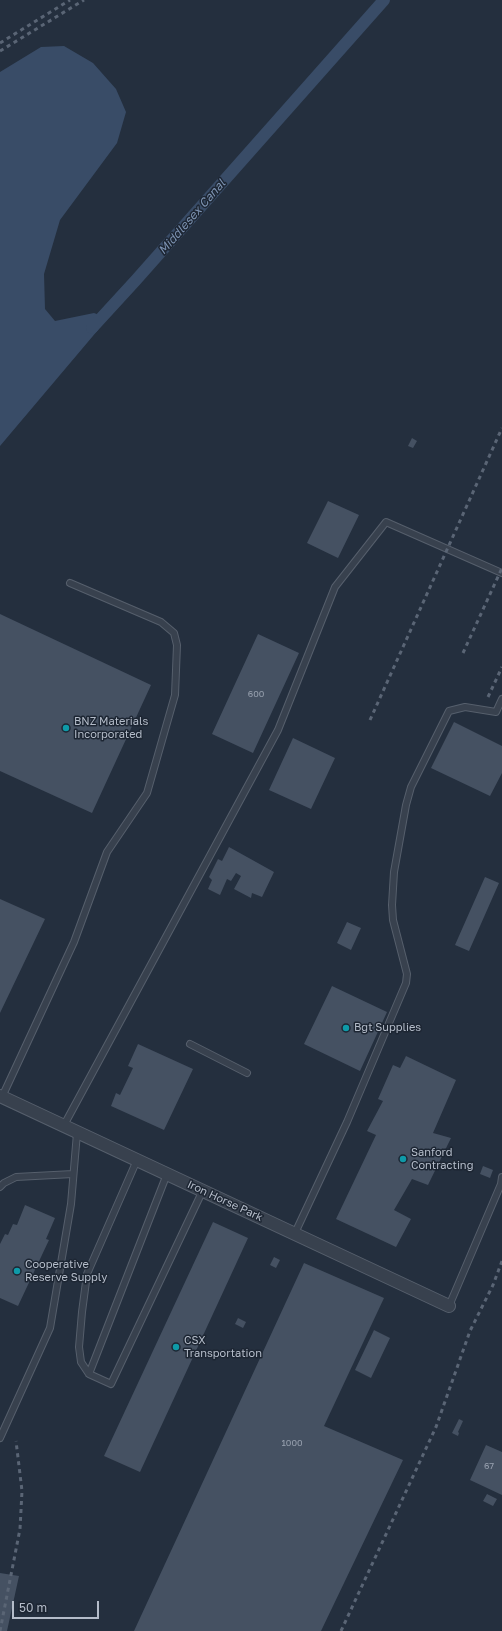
<!DOCTYPE html>
<html>
<head>
<meta charset="utf-8">
<style>
  body { margin:0 }
  #map { position:relative; width:502px; height:1631px; overflow:hidden; background:#242f3e; font-family:"Golos Text",sans-serif }
  canvas { display:block }
  .scale { position:absolute; left:12px; top:1601px; width:87px; height:18px; box-sizing:border-box; border:2px solid #b4bcc9; border-top:0; padding-left:5px; font-size:12px; line-height:14px; white-space:nowrap; color:#b4bcc9; -webkit-text-stroke:3px #1d2633; paint-order:stroke }
</style>
</head>
<body>
<div id="map">
<canvas width="502" height="1631"></canvas>
<div class="scale">50 m</div>
</div>
<script>
const context = document.querySelector('canvas').getContext('2d');
context.lineJoin = 'round';
function paint(path, color) { context.fillStyle = color; context.fill(path, 'evenodd'); }
const toPath = rows => new Path2D(rows.map(r => 'M' + r).join(''));
function trace(path, color, width, dash) { context.strokeStyle = color; context.lineWidth = width; context.lineCap = dash ? 'butt' : 'round'; context.setLineDash(dash || []); context.stroke(path); }
function label(font, color, halo, rows, align = 'center') {
  context.font = font + ' "Golos Text",sans-serif'; context.lineWidth = 3; context.setLineDash([]); context.textBaseline = 'middle'; context.strokeStyle = halo; context.fillStyle = color; for (const [text, x, y, turn = 0] of rows) {
    context.save(); context.translate(x, y); context.rotate((+turn || 0) * Math.PI / 180); context.textAlign = isNaN(turn) ? turn : align; if (halo) context.strokeText(text, 0, 0); context.fillText(text, 0, 0); context.restore();
  }
}
paint(toPath([
  [64,46,93,63,116,89,126,112,117,143,60,220,44,274,45,309,55,321,94,313,102,316,98,330,0,446,0,72,41,47]
]), '#394c67');
trace(toPath([
  [92,328,136,280,384,0]
]), '#394c67', 12);
paint(toPath([
  [412,438,417,441,413,448,408,446],
  [328,501,359,515,338,558,307,543],
  [0,614,151,685,92,813,0,771],
  [258,634,299,653,253,753,212,734],
  [454,722,502,746,502,773,490,796,431,768],
  [293,738,335,758,311,809,269,790],
  [229,847,274,872,262,897,252,893,251,898,234,889,241,876,236,873,231,881,227,879,220,895,208,889,212,880,209,877,218,859,222,861],
  [485,877,499,883,469,951,455,945],
  [0,899,45,919,0,1013],
  [347,922,361,928,351,950,337,943],
  [332,986,387,1012,360,1071,304,1044],
  [138,1044,193,1069,164,1130,111,1106,116,1093,120,1095,133,1068,128,1066],
  [406,1056,456,1080,433,1133,451,1138,428,1185,412,1179,394,1210,411,1219,396,1247,336,1219,376,1135,367,1131,383,1101,378,1099,393,1065,400,1068],
  [483,1166,493,1170,490,1178,480,1174],
  [25,1205,55,1218,46,1239,49,1240,18,1306,0,1298,0,1244,5,1234,8,1235,13,1224,17,1225],
  [213,1222,248,1238,140,1472,104,1456],
  [274,1257,280,1260,276,1268,270,1265],
  [304,1263,384,1298,324,1426,403,1460,321,1631,134,1631],
  [238,1318,246,1322,243,1328,235,1324],
  [374,1330,390,1338,371,1378,355,1370],
  [459,1419,463,1421,458,1432,459,1433,458,1436,452,1433],
  [486,1445,502,1452,502,1495,470,1480],
  [487,1494,497,1499,493,1506,483,1501],
  [0,1573,19,1576,7,1631,0,1631]
]), '#455162');
const service = toPath([
  [190,1044,247,1073],
  [2,1097,74,942,107,852,147,793,175,695,177,645,174,633,161,622,70,583],
  [63,1127,278,730,335,587,386,522,502,573],
  [137,1160,87,1274,82,1312,79,1347,81,1362,89,1374,111,1384,203,1190],
  [0,1187,4,1183,16,1177,73,1174],
  [295,1233,347,1122,406,983,407,974,393,920,392,905,394,872,406,805,411,787,449,711,465,707,496,712,502,699],
  [449,1306,501,1184,502,1177],
  [89,1374,167,1174],
  [0,1438,50,1328,71,1204,77,1133]
]);
const minor = toPath([
  [0,1096,449,1306]
]);
trace(service, '#565f6c', 8);
trace(minor, '#565f6c', 14);
trace(service, '#38414e', 6);
trace(minor, '#38414e', 12);
trace(toPath([
  [0,43,70,0],
  [0,51,84,0],
  [463,653,502,568],
  [488,697,502,667],
  [370,720,502,428],
  [0,1631,20,1529,22,1491,16,1441],
  [341,1631,436,1427,470,1331,493,1285,502,1261]
]), '#5a6575', 3, [4, 4]);
for (const [x, y, r, color] of [
  [66,728,4,"#0f9aa8"],
  [346,1028,4,"#0f9aa8"],
  [403,1159,4,"#0f9aa8"],
  [17,1271,4,"#0f9aa8"],
  [176,1347,4,"#0f9aa8"]
]) { const dot = new Path2D(); dot.arc(x, y, r, 0, 2 * Math.PI); context.fillStyle = color; context.fill(dot); trace(dot, '#1d2633', 1.5); }
label('9px', '#98a1af', null, [
  ["600",256,694],
  ["1000",292,1443],
  ["67",489,1466]
]);
label('11px', '#b4bcc9', '#1d2633', [
  ["BNZ Materials",74,722],
  ["Incorporated",74,735],
  ["Bgt Supplies",354,1028],
  ["Sanford",411,1153],
  ["Contracting",411,1166],
  ["Cooperative",25,1265],
  ["Reserve Supply",25,1278],
  ["CSX",184,1341],
  ["Transportation",184,1354]
], 'left');
label('11px', '#b4bcc9', '#1d2633', [
  ["Iron Horse Park",225,1201,25]
]);
label('italic 12px', '#7c92b1', '#1d2633', [
  ["Middlesex Canal",192,217,-49]
]);
</script>
</body>
</html>
